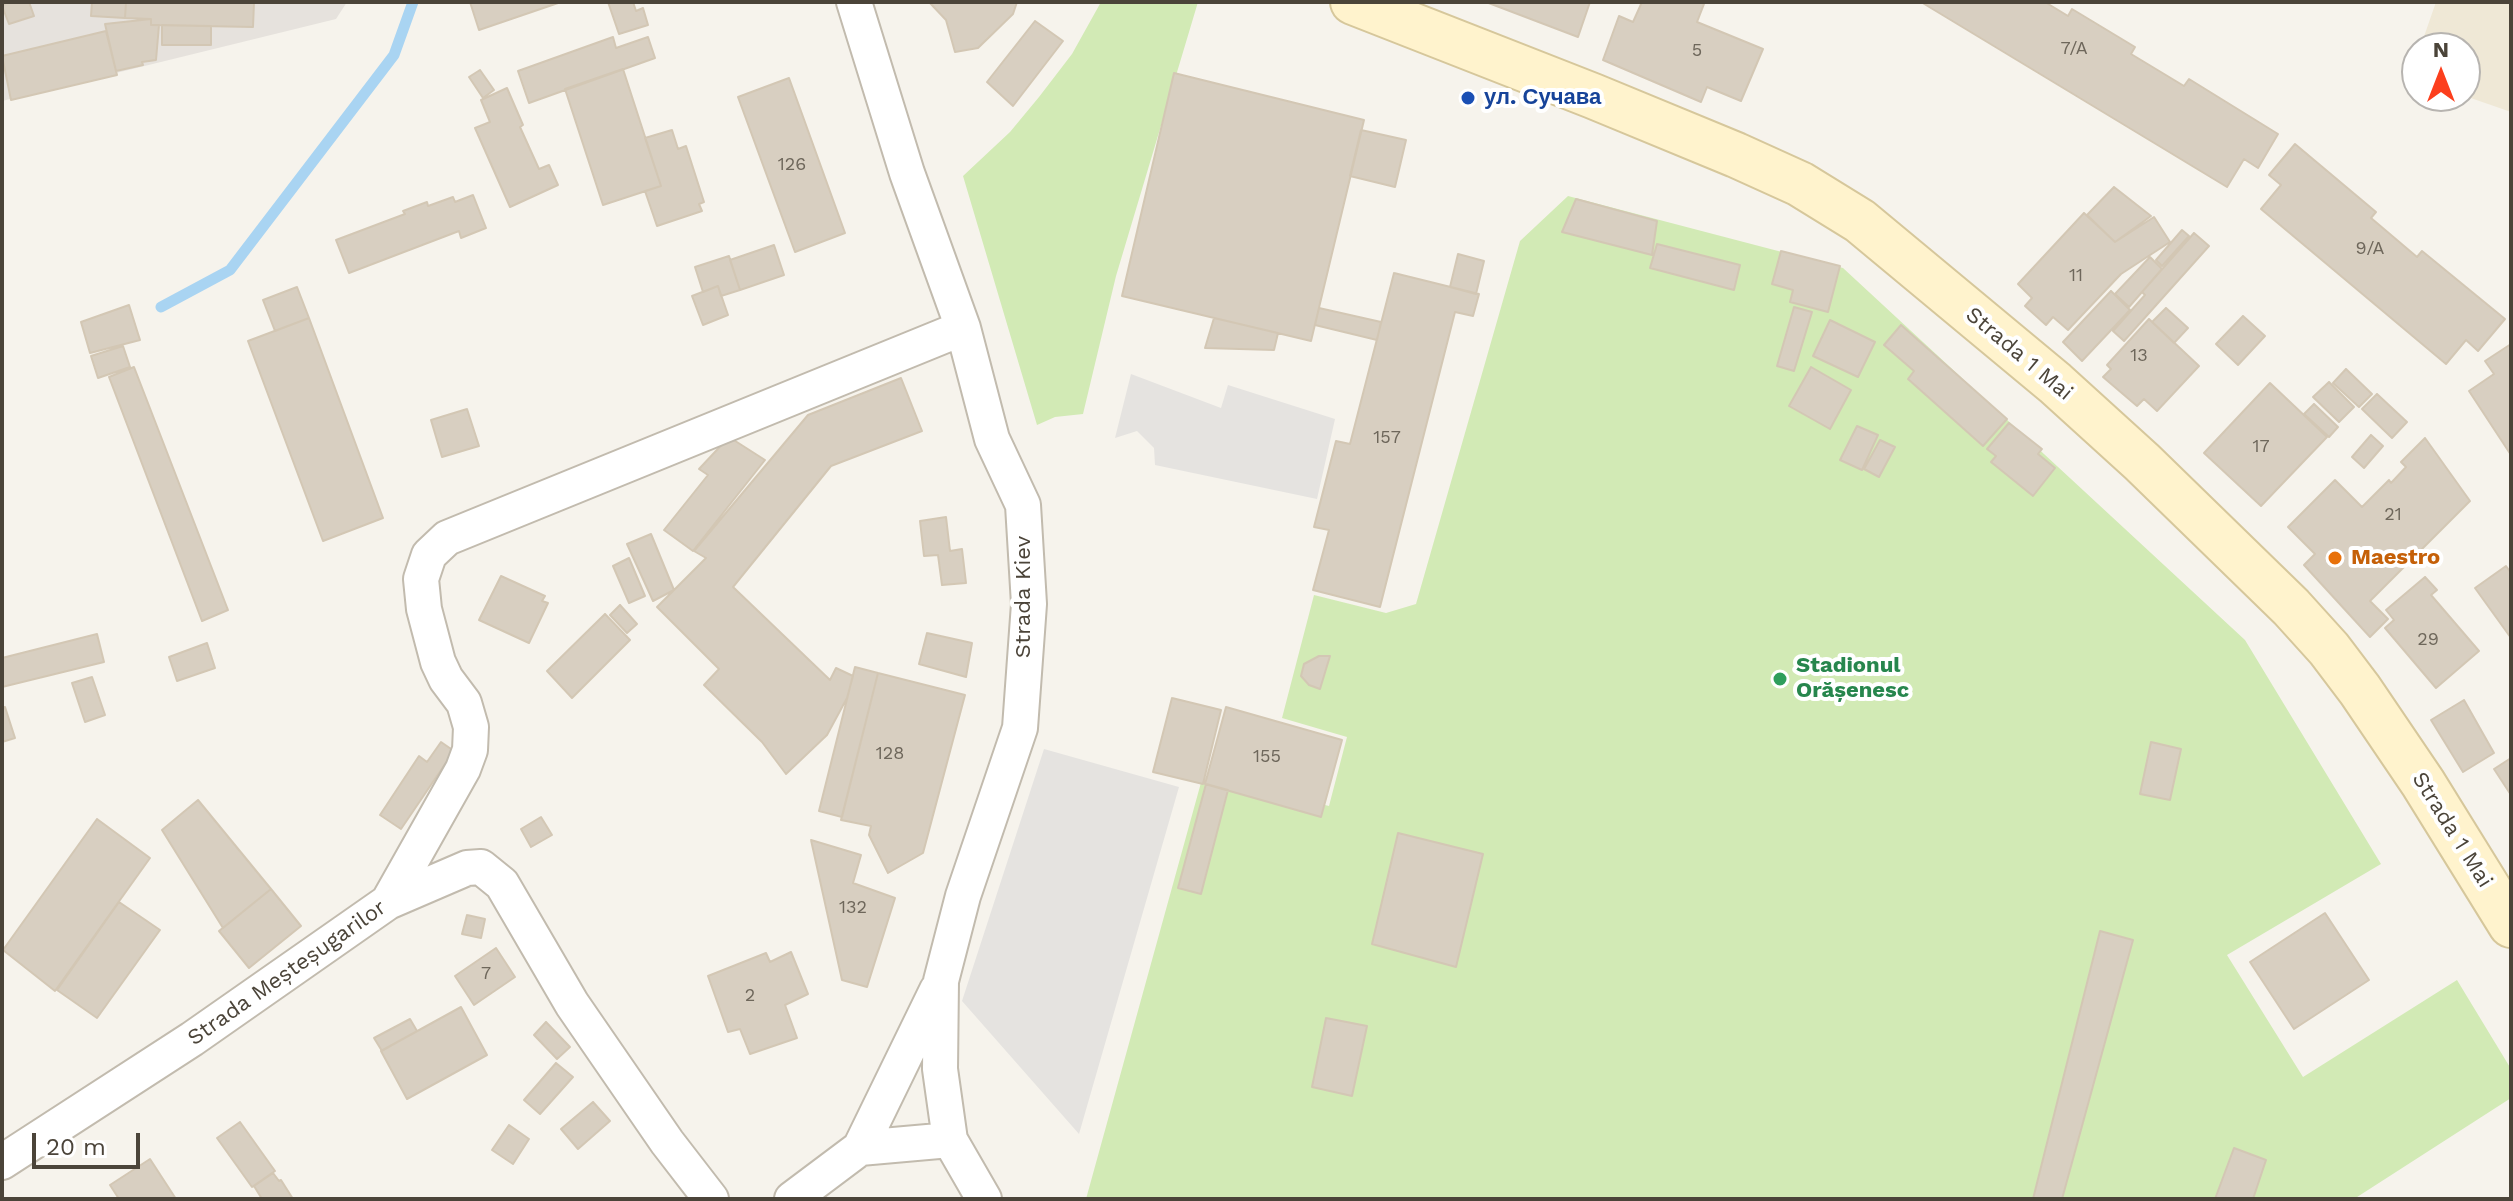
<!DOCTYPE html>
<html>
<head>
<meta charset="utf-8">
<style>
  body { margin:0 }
  #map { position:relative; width:2513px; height:1201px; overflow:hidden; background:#f6f3ec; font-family:"Work Sans",sans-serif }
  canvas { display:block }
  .frame { position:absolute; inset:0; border:4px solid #4b4439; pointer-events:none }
  .north { position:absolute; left:2401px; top:32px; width:80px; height:80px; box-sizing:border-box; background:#fff; border:2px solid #b7b4b0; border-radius:50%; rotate:0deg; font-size:22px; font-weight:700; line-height:32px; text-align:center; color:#4b4439 }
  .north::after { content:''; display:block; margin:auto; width:28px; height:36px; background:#fc3f1d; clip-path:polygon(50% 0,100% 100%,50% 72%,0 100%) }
  .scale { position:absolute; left:32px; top:1133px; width:108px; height:36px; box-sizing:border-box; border:4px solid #4b4439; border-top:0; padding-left:10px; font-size:24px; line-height:28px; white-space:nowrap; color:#4b4439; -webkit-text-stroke:6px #fff; paint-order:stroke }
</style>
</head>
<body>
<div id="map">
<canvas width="2513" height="1201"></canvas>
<div class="frame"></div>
<div class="north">N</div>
<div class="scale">20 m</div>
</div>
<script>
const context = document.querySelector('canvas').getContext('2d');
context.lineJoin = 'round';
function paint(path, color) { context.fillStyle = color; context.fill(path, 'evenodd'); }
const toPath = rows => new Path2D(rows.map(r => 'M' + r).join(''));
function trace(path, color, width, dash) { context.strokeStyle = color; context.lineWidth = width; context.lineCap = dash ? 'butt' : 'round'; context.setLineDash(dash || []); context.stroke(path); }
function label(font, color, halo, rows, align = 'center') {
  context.font = font + ' "Work Sans",sans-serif'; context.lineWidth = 8; context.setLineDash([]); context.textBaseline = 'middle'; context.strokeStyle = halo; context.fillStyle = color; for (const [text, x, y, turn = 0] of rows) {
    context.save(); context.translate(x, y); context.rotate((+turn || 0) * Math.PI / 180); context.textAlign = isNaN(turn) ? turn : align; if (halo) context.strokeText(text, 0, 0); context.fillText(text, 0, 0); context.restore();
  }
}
paint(toPath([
  [2,2,347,2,336,19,2,101]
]), '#e6e2dd');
paint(toPath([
  [2436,2,2511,2,2511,112,2465,96,2465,48,2420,48]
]), '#efe8d6');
paint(toPath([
  [1101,2,1198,2,1116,276,1083,414,1055,417,1037,425,963,176,1010,132,1039,97,1072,54],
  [1568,196,1843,268,2245,640,2381,864,2227,955,2303,1077,2457,980,2511,1069,2511,1098,2354,1199,1086,1199,1202,779,1322,813,1325,805,1329,806,1347,737,1282,718,1314,595,1386,613,1416,604,1520,241]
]), '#d2eab5');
paint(toPath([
  [1131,374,1221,408,1228,385,1335,419,1317,499,1155,465,1154,448,1137,431,1115,438],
  [1044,749,1179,787,1079,1134,962,1001]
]), '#e5e3e0');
trace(toPath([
  [161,307,230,270,394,55,413,2]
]), '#a9d4f2', 11);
const building = toPath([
  [7,2,29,2,34,16,9,24,2,6,7,2],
  [92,2,126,2,125,18,91,16,92,2],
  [126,2,254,2,253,27,151,25,151,19,125,18,126,2],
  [470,2,561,2,479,30,470,2],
  [608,2,633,2,636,11,643,8,648,25,619,34,608,2],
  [929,2,1017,2,1013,14,978,48,955,52,946,20,929,2],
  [1486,2,1590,2,1578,37,1486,2],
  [1642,2,1700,2,1704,4,1697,22,1763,49,1741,101,1707,87,1701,102,1603,60,1619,16,1633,22,1642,2],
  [1921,2,2045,2,2068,16,2072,9,2135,47,2131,54,2184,86,2189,79,2278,134,2258,168,2244,159,2227,187,1921,2],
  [151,19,151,25,159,25,156,60,142,62,143,65,116,71,105,24,151,19],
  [1035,21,1063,41,1013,106,987,82,1035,21],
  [162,25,211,26,211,45,162,45,162,25],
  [106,31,117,75,11,100,2,56,106,31],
  [613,37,616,48,648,37,655,58,529,103,518,71,613,37],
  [623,69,661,186,603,205,565,89,623,69],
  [480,70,494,90,483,98,469,77,480,70],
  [1174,73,1364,120,1311,341,1122,296,1174,73],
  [789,78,845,233,795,252,738,97,789,78],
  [507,88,523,125,520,127,539,169,549,165,558,185,510,207,475,128,490,122,481,100,507,88],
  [672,130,678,149,686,146,704,202,699,204,702,211,657,226,645,191,661,186,645,138,672,130],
  [1361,130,1406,140,1395,187,1350,176,1361,130],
  [2295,144,2376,212,2371,218,2417,257,2422,251,2505,319,2478,351,2466,340,2446,364,2261,209,2281,185,2269,175,2295,144],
  [2114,187,2151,216,2115,242,2087,215,2114,187],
  [473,195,486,228,461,238,459,231,349,273,336,240,405,214,403,211,427,202,428,206,453,197,455,202,473,195],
  [1576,199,1657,221,1652,255,1562,232,1576,199],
  [2084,213,2115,242,2154,217,2170,242,2121,274,2068,330,2053,317,2046,325,2025,306,2032,298,2018,284,2084,213],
  [2182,230,2189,236,2162,266,2156,260,2182,230],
  [2194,233,2209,246,2124,341,2113,331,2145,295,2142,292,2194,233],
  [1657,244,1740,265,1734,290,1650,268,1657,244],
  [774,245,784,275,740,290,730,260,774,245],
  [1781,251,1840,266,1828,312,1790,302,1793,290,1772,284,1781,251],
  [1458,254,1484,261,1476,294,1450,287,1458,254],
  [729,256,740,290,721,296,718,286,703,292,695,267,729,256],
  [2150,257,2162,269,2129,307,2115,294,2150,257],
  [1394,273,1479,294,1473,316,1455,312,1380,607,1313,590,1329,530,1314,527,1336,441,1350,444,1394,273],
  [718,286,728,315,703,325,692,296,718,286],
  [297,287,309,318,275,331,263,300,297,287],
  [2111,291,2130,310,2082,361,2063,342,2111,291],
  [129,305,140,340,90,353,81,322,129,305],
  [1794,307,1812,312,1794,371,1777,366,1794,307],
  [1319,308,1381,322,1377,340,1315,325,1319,308],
  [2166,308,2188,328,2174,343,2152,322,2166,308],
  [2243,316,2265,336,2238,365,2216,344,2243,316],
  [309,318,383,518,323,541,248,341,309,318],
  [1214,318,1278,333,1274,350,1205,348,1214,318],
  [2149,319,2199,366,2157,411,2144,399,2137,406,2103,377,2111,369,2107,365,2149,319],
  [1830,320,1875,342,1858,377,1813,356,1830,320],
  [1901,325,2007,419,1983,446,1908,379,1914,371,1884,345,1901,325],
  [2511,344,2511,455,2469,391,2494,374,2485,361,2511,344],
  [123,346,130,367,98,378,91,356,123,346],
  [134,367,228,610,202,621,109,377,134,367],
  [1811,367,1851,390,1830,429,1789,406,1811,367],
  [2346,369,2372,394,2359,407,2333,383,2346,369],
  [901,378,922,431,831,466,733,587,830,680,836,668,853,676,847,698,827,735,786,774,762,742,704,685,719,669,657,607,706,558,694,551,808,415,901,378],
  [2329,382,2354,407,2339,422,2313,397,2329,382],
  [2270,383,2327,437,2261,506,2204,453,2270,383],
  [2377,394,2407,422,2392,438,2362,409,2377,394],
  [2314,404,2338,427,2329,437,2304,414,2314,404],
  [467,409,479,446,442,457,431,420,467,409],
  [2009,423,2042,449,2038,454,2055,468,2033,496,1991,462,1996,456,1987,449,2009,423],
  [1857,426,1878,435,1862,470,1840,460,1857,426],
  [2371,435,2383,446,2364,468,2352,457,2371,435],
  [729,437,765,460,693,551,664,530,708,475,699,469,729,437],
  [2425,438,2470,501,2370,601,2388,619,2370,637,2304,565,2315,554,2288,527,2335,480,2362,507,2389,480,2391,483,2406,467,2401,462,2425,438],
  [1880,440,1895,447,1879,477,1864,469,1880,440],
  [946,517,950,551,962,549,966,583,942,585,938,555,924,556,920,521,946,517],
  [651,534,674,590,653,601,627,544,651,534],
  [629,558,645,596,629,603,613,566,629,558],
  [2506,566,2511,573,2511,638,2475,588,2506,566],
  [501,576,545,596,542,601,548,603,529,643,479,620,501,576],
  [2425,577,2437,590,2431,595,2479,651,2436,688,2385,628,2394,620,2386,610,2425,577],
  [620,605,637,624,627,633,610,615,620,605],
  [605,614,630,640,572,698,547,671,605,614],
  [927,633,972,643,966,677,919,664,927,633],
  [97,634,104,662,2,687,2,658,97,634],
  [207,643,215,668,177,681,169,657,207,643],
  [1319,656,1330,656,1320,689,1309,685,1301,676,1304,664,1319,656],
  [855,667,878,673,842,817,819,811,855,667],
  [878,673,965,695,923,853,888,873,869,835,871,826,841,820,878,673],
  [92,677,105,715,85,722,72,683,92,677],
  [1172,698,1221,710,1203,784,1153,772,1172,698],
  [2464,700,2494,753,2463,772,2431,720,2464,700],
  [5,707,15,738,2,742,2,708,5,707],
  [1226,707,1342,740,1321,817,1205,784,1226,707],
  [441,742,454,751,401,829,380,815,419,756,427,762,441,742],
  [2151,742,2181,749,2170,800,2140,794,2151,742],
  [2511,758,2511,795,2494,769,2511,758],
  [1206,784,1228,790,1201,894,1178,888,1206,784],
  [198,800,271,889,223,928,162,830,198,800],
  [541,817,552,835,531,847,521,829,541,817],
  [97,819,150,858,55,991,3,950,97,819],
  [1398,833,1483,854,1456,967,1372,944,1398,833],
  [811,840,861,855,853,883,895,898,867,987,842,980,811,840],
  [271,889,301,926,249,968,219,931,271,889],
  [119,902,160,930,97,1018,57,990,119,902],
  [2325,913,2369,980,2294,1029,2250,962,2325,913],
  [467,915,485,919,481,938,462,934,467,915],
  [2100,931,2133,940,2062,1199,2033,1199,2100,931],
  [496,948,515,977,474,1005,455,976,496,948],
  [791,952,808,994,785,1005,797,1038,750,1054,740,1029,728,1032,708,976,766,953,770,962,791,952],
  [461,1007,487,1055,407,1099,381,1051,461,1007],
  [1326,1018,1367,1026,1352,1096,1312,1087,1326,1018],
  [410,1019,417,1031,382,1051,374,1038,410,1019],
  [546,1022,570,1047,557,1059,534,1035,546,1022],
  [556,1063,573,1077,540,1114,524,1100,556,1063],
  [593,1102,610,1121,578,1149,561,1129,593,1102],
  [240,1122,275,1171,252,1187,217,1138,240,1122],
  [509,1125,529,1139,513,1164,492,1150,509,1125],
  [2234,1148,2266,1160,2253,1199,2215,1199,2234,1148],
  [150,1159,176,1199,119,1199,110,1185,150,1159],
  [273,1173,279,1181,281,1180,293,1199,262,1199,254,1186,273,1173]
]);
paint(building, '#d8cfc1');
trace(building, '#d3c7b4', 2);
const minor = toPath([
  [854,2,907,173,963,328,992,439,1023,505,1029,604,1020,728,963,896,941,981,940,1069,950,1140,984,1199],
  [388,902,463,769,470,750,471,727,464,703,446,679,438,662,424,609,421,579,429,555,447,538,963,328],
  [860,1148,937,990],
  [2,1162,192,1039,388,902,467,868,481,867,502,884,572,1004,667,1142,711,1199],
  [792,1199,860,1148,950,1140]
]);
const secondary = toPath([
  [1353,2,1593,96,1736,155,1800,184,1860,221,2055,383,2142,462,2291,607,2329,649,2360,690,2423,783,2511,925]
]);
trace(minor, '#c2bbae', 38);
trace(secondary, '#d6c79b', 48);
trace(minor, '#fff', 34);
trace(secondary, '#fff3cd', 44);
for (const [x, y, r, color] of [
  [1468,98,8,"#1a4fb4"],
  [2335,558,8,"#e8710a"],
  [1780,679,8,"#2e9e5b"]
]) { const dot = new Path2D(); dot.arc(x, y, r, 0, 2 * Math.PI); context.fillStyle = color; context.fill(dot); trace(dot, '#fff', 3); }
label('18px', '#6e675b', null, [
  ["7/A",2074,49],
  ["5",1697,51],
  ["126",792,165],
  ["9/A",2370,249],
  ["11",2076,276],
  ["13",2139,356],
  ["157",1387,438],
  ["17",2261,447],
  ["21",2393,515],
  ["29",2428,640],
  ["128",890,754],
  ["155",1267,757],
  ["132",853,908],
  ["7",486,974],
  ["2",750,996]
]);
label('bold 22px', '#164399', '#fff', [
  ["ул. Сучава",1484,98]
], 'left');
label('22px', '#4b4439', '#fff', [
  ["Strada 1 Mai",2019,354,40],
  ["Strada Kiev",1024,597,-90],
  ["Strada 1 Mai",2452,830,58],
  ["Strada Meșteșugarilor",287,973,-35]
]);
label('bold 22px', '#c56008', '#fff', [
  ["Maestro",2351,558]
], 'left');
label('bold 22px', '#27864d', '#fff', [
  ["Stadionul",1796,666],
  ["Orășenesc",1796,691]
], 'left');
</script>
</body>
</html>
